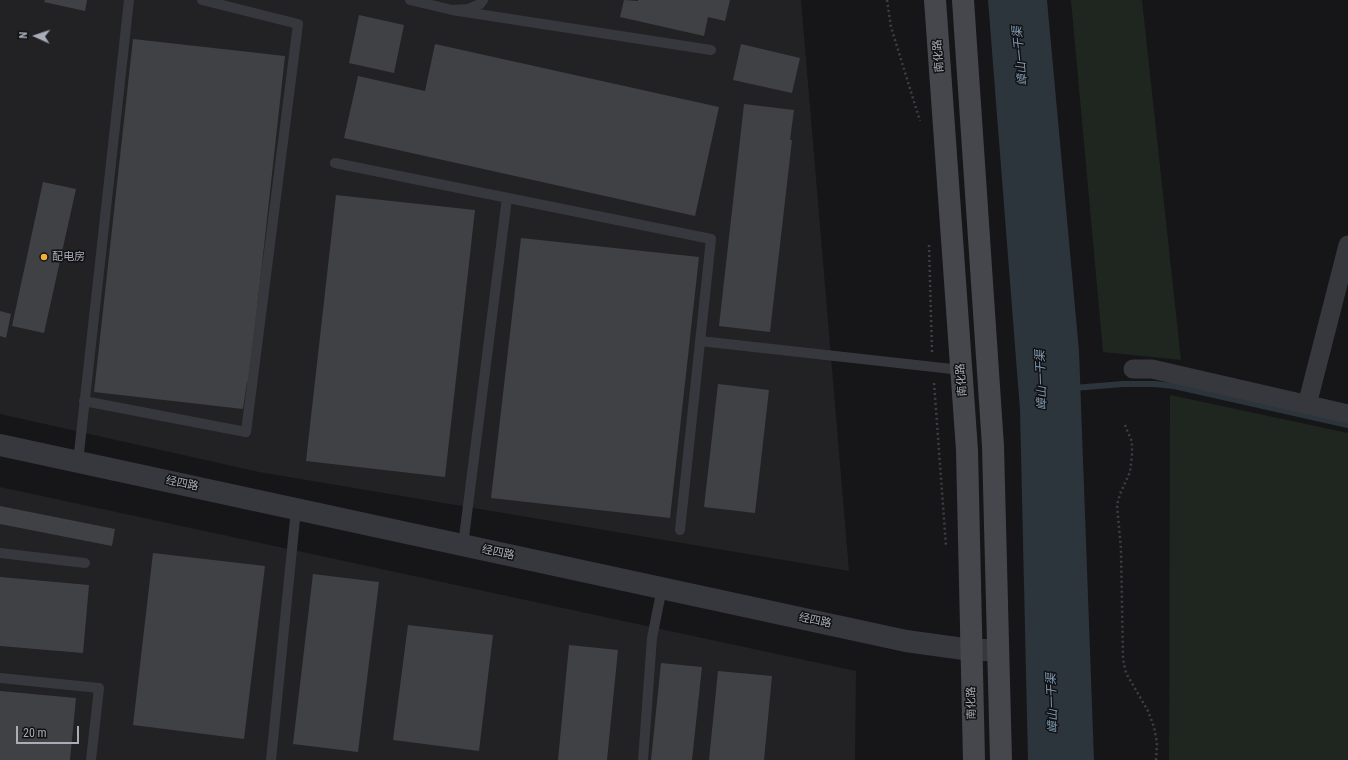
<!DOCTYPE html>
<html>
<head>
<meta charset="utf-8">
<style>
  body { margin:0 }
  #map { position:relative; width:1348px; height:760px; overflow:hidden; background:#161618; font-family:"Roboto Condensed",sans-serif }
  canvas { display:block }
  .north { position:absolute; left:16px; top:16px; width:40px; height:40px; -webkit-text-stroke:3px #111113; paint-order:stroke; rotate:273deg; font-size:11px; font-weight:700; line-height:16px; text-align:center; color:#a8adb8 }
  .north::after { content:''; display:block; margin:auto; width:14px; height:18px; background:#a8adb8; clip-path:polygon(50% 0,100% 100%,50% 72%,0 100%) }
  .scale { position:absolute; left:16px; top:726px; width:63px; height:18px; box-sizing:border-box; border:2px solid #a8adb8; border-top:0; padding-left:5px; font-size:12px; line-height:14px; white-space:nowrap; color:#a8adb8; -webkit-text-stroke:3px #111113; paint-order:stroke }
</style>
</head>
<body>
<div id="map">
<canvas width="1348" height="760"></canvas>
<div class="north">N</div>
<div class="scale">20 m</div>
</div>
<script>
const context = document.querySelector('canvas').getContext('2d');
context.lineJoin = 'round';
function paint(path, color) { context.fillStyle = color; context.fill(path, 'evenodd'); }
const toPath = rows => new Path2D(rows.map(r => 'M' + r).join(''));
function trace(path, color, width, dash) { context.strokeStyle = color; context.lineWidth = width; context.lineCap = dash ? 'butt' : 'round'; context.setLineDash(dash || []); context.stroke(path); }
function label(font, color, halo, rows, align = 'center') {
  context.font = font + ' "Roboto Condensed","Noto Sans SC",sans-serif'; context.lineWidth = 3; context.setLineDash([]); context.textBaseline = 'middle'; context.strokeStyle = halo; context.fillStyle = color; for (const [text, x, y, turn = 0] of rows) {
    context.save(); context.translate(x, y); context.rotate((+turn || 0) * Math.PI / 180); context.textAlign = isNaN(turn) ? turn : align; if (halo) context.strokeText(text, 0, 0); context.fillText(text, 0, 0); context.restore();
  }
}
paint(toPath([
  [0,0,801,0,849,571,259,472,0,414],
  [0,487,856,671,855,760,0,760]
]), '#222225');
paint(toPath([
  [1071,0,1142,0,1181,360,1103,352],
  [1170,395,1348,433,1348,760,1169,760]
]), '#1e261f');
paint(toPath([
  [988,0,1047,0,1079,351,1094,760,1028,760,1020,410]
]), '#2c353c');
trace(toPath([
  [1074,388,1123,384,1155,384,1174,386,1348,425]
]), '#2c353c', 6);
paint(toPath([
  [45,0,87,0,85,11,44,2],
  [624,0,638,1,638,0,730,0,725,21,708,17,704,36,620,17],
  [359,15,404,25,394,73,349,63],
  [133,39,285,56,249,382,247,382,243,409,94,392],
  [435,44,719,107,695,216,344,138,358,76,425,91],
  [741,44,800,58,792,93,733,80],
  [744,104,794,110,790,140,792,140,770,332,719,326],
  [43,182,76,189,44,333,12,326],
  [336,195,475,210,445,477,306,461],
  [521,238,699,257,670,518,491,498],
  [0,311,11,314,6,338,0,336],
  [718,384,769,390,755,513,704,507],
  [0,506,115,529,112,546,0,524],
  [153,553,265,566,244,739,133,725],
  [313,574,379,582,358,752,293,744],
  [0,577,89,585,83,653,0,646],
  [408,625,493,635,479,751,393,740],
  [569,645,618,650,607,760,558,760],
  [661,663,702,667,692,760,651,760],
  [718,671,772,676,764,760,709,760],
  [0,691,76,698,70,760,0,760]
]), '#404145');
trace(toPath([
  [887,0,891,27,920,121],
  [929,245,932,352],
  [934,383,946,546],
  [1125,425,1132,442,1132,455,1130,472,1120,494,1117,505,1121,549,1123,659,1126,673,1148,711,1154,727,1157,743,1156,760]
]), '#3d3f44', 2.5, [2, 3]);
trace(toPath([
  [410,0,452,10,468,9,480,4,483,0],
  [452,10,711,50],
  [335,163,711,239,680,530],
  [700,341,961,370],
  [84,401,246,432,298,24,202,0],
  [78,462,129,0],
  [463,545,507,198],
  [0,553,85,563],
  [0,678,99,688,91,760],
  [271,760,296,509],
  [643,760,652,638,662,588]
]), '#37383d', 10);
trace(toPath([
  [1133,369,1152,369,1348,414],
  [1307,405,1348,245]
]), '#37383d', 19);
trace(toPath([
  [0,445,906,641,971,650,998,650]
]), '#37383d', 22);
trace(toPath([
  [935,0,967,450,974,760],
  [963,0,993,446,1001,760]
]), '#45474d', 22);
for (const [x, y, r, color] of [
  [44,257,4,"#f2b134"]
]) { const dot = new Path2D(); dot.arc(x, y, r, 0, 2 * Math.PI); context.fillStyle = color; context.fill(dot); trace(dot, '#111113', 1.5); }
label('11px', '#a8adb8', '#111113', [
  ["南化路",939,56,-94],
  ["南化路",962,380,-94],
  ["经四路",182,484,12],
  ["经四路",498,553,12],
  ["经四路",815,621,12],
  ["南化路",972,703,-91]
]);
label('11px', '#a8adb8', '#111113', [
  ["配电房",52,257]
], 'left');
label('italic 12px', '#7f9bb3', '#111113', [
  ["嶂山一干渠",1021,56,-96],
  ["嶂山一干渠",1042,380,-92],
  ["嶂山一干渠",1053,703,-92]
]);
</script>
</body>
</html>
